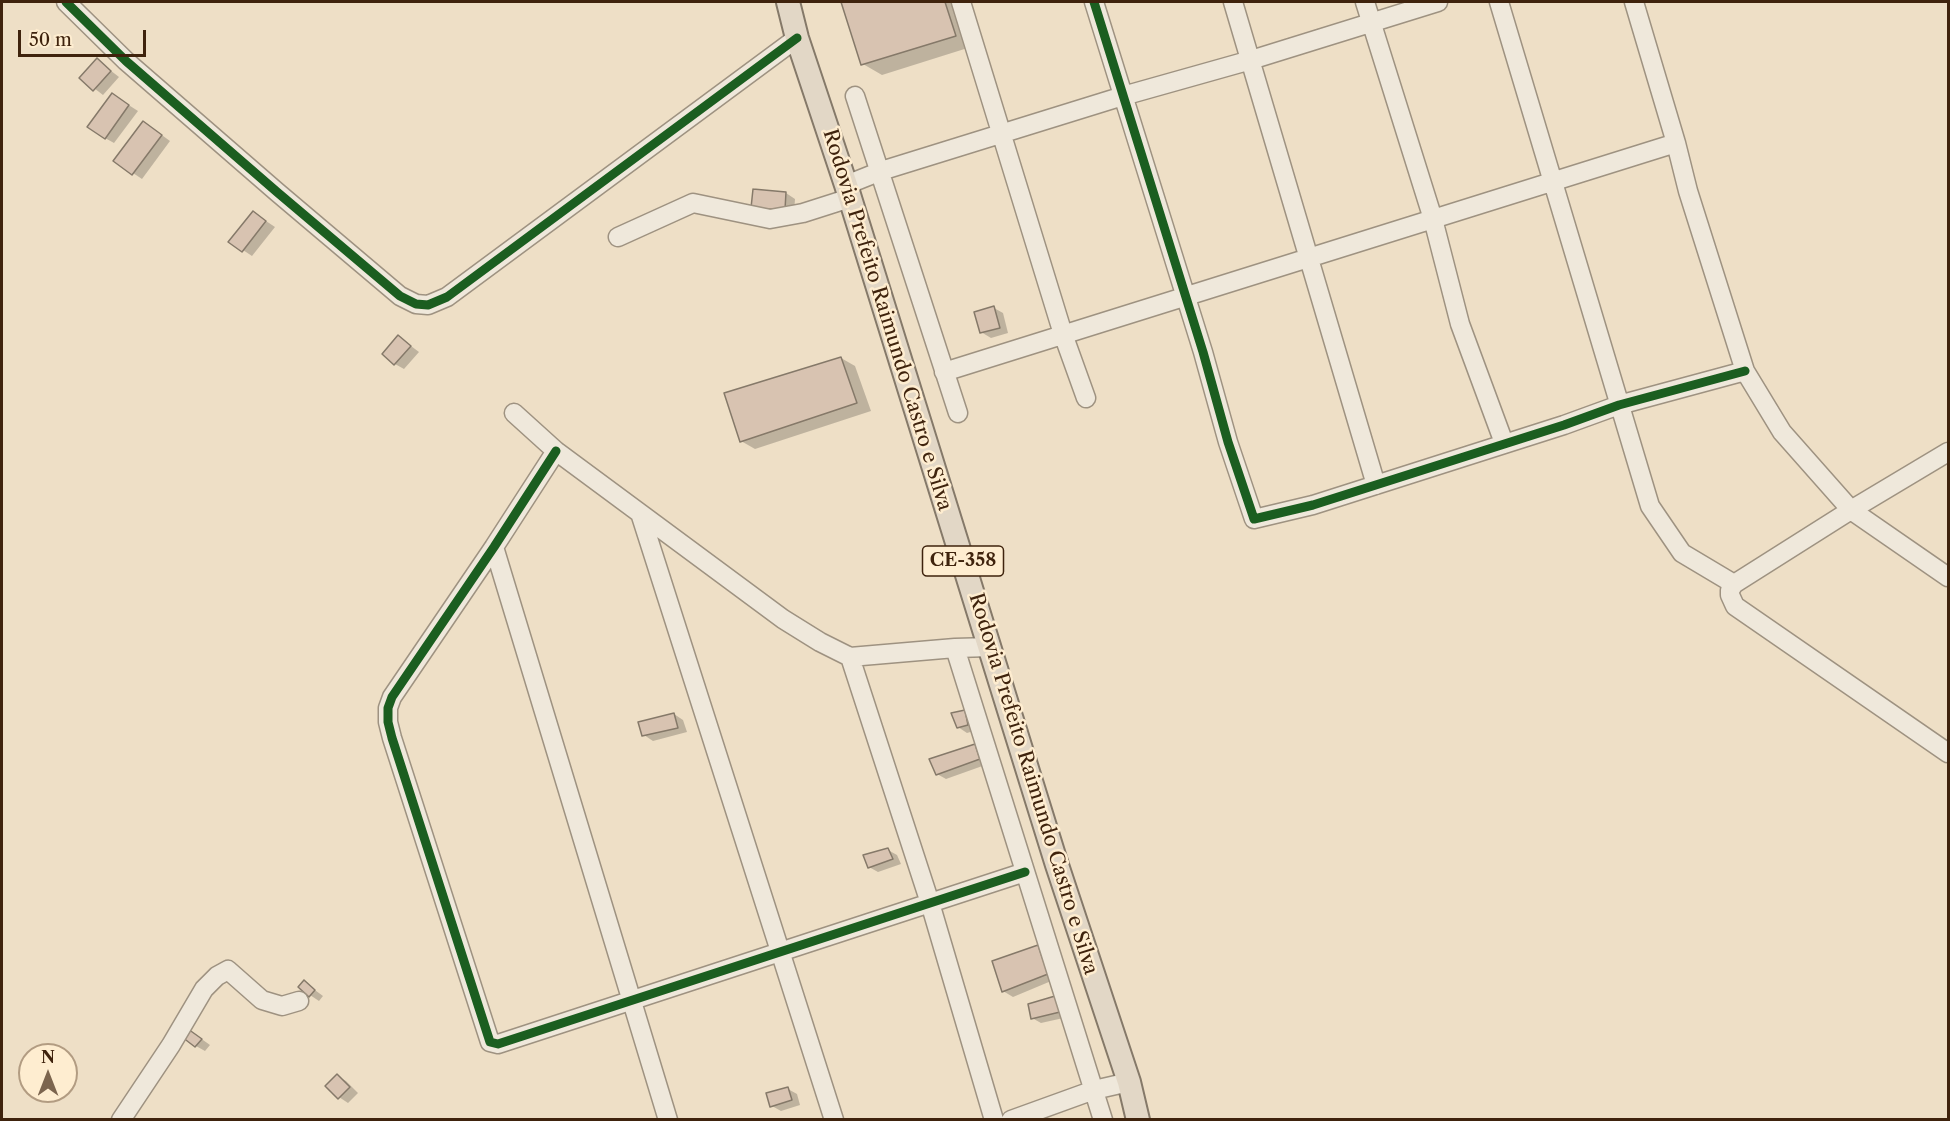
<!DOCTYPE html>
<html>
<head>
<meta charset="utf-8">
<style>
  body { margin:0 }
  #map { position:relative; width:1950px; height:1121px; overflow:hidden; background:#eedfc6; font-family:"Libre Caslon Text",serif }
  canvas { display:block }
  .frame { position:absolute; inset:0; border:3px solid #3f230d; pointer-events:none }
  .north { position:absolute; left:18px; top:1043px; width:60px; height:60px; box-sizing:border-box; background:#feedd0; border:2px solid #b29c82; border-radius:50%; rotate:0deg; font-size:16px; font-weight:700; line-height:24px; text-align:center; color:#3f230d }
  .north::after { content:''; display:block; margin:auto; width:21px; height:27px; background:#7c654e; clip-path:polygon(50% 0,100% 100%,50% 72%,0 100%) }
  .scale { position:absolute; left:18px; top:30px; width:128px; height:27px; box-sizing:border-box; border:3px solid #3f230d; border-top:0; padding-left:8px; font-size:18px; line-height:21px; white-space:nowrap; color:#3f230d; -webkit-text-stroke:4px #feedd0; paint-order:stroke }
</style>
</head>
<body>
<div id="map">
<canvas width="1950" height="1121"></canvas>
<div class="frame"></div>
<div class="north">N</div>
<div class="scale">50 m</div>
</div>
<script>
const context = document.querySelector('canvas').getContext('2d');
context.lineJoin = 'round';
function paint(path, color) { context.fillStyle = color; context.fill(path, 'evenodd'); }
const toPath = rows => new Path2D(rows.map(r => 'M' + r).join(''));
function trace(path, color, width, dash) { context.strokeStyle = color; context.lineWidth = width; context.lineCap = dash ? 'butt' : 'round'; context.setLineDash(dash || []); context.stroke(path); }
function label(font, color, halo, rows, align = 'center') {
  context.font = font + ' "Libre Caslon Text",serif'; context.lineWidth = 5; context.setLineDash([]); context.textBaseline = 'middle'; context.strokeStyle = halo; context.fillStyle = color; for (const [text, x, y, turn = 0] of rows) {
    context.save(); context.translate(x, y); context.rotate((+turn || 0) * Math.PI / 180); context.textAlign = isNaN(turn) ? turn : align; if (halo) context.strokeText(text, 0, 0); context.fillText(text, 0, 0); context.restore();
  }
}
paint(toPath([
  [843,2,960,2,974,46,882,75,863,64],
  [97,60,119,77,103,95,81,78],
  [113,95,138,111,114,143,105,138],
  [152,128,170,141,142,179,115,161],
  [754,191,786,193,795,199,794,214,762,212],
  [254,213,275,227,252,256,231,242],
  [994,308,1003,313,1008,333,991,338,981,332],
  [399,337,419,352,404,369,395,364],
  [841,358,855,366,871,411,755,449,741,441],
  [965,712,974,717,977,730,967,733,958,727],
  [674,714,683,720,687,732,653,741,644,735],
  [975,746,984,751,988,764,946,779,937,774],
  [888,850,897,855,901,864,878,872,869,867],
  [1037,946,1047,951,1056,979,1013,997,1003,991],
  [304,982,323,996,319,1001,310,995],
  [1055,998,1068,1017,1041,1023,1032,1018],
  [189,1030,210,1045,205,1051,196,1046],
  [337,1076,346,1081,358,1093,348,1103,339,1097],
  [788,1089,797,1094,800,1105,781,1111,772,1106]
]), '#0003');
const building = toPath([
  [841,2,945,2,956,36,861,65,841,2],
  [97,58,111,71,93,91,79,78,97,58],
  [112,93,129,105,105,139,87,127,112,93],
  [143,121,162,135,132,175,113,161,143,121],
  [753,189,786,192,785,210,751,208,753,189],
  [253,211,266,221,242,252,228,242,253,211],
  [994,306,1000,328,980,333,974,312,994,306],
  [398,335,411,346,394,365,382,354,398,335],
  [841,357,857,403,740,442,724,393,841,357],
  [965,710,968,725,957,728,951,713,965,710],
  [674,713,678,728,642,736,638,722,674,713],
  [975,744,980,759,936,775,929,759,975,744],
  [888,848,893,859,868,868,863,855,888,848],
  [1038,945,1048,974,1002,992,992,961,1038,945],
  [304,980,315,990,309,997,298,987,304,980],
  [1055,996,1060,1012,1031,1019,1028,1004,1055,996],
  [188,1029,202,1039,195,1047,182,1037,188,1029],
  [337,1074,350,1087,338,1099,325,1086,337,1074],
  [788,1087,792,1100,770,1107,766,1093,788,1087]
]);
paint(building, '#d8c3b1');
trace(building, '#857969', 1.5);
const minor = toPath([
  [66,2,126,61,277,192,400,296,416,304,428,305,447,297,797,38],
  [961,2,1063,334,1086,398],
  [1094,2,1203,352,1228,442,1254,519,1313,505,1564,425,1619,405,1745,371],
  [1233,2,1376,485],
  [1365,2,1433,219,1460,324,1504,443],
  [1499,2,1650,506,1682,553,1734,584],
  [1634,2,1676,143,1688,191,1745,371,1782,432,1851,510,1948,577],
  [855,96,958,413],
  [846,185,881,171,1123,96,1251,60,1438,2],
  [618,237,693,203,770,219,803,213,850,198],
  [944,372,1676,143],
  [514,413,556,451,783,619,820,642,850,657,955,648,991,647],
  [556,451,494,547,392,697,388,708,388,722,392,738,490,1042,498,1044,1025,872],
  [1948,452,1851,510,1734,584,1730,590,1730,595,1735,606,1948,753],
  [640,513,834,1120],
  [494,547,668,1120],
  [955,648,1103,1120],
  [850,657,930,903,994,1120],
  [121,1120,171,1045,204,989,217,976,228,970,262,1000,282,1006,299,1001],
  [1011,1120,1094,1090,1129,1082]
]);
const major = toPath([
  [788,2,797,38,846,185,1057,865,1129,1082,1138,1120]
]);
trace(minor, '#9e9281', 21);
trace(major, '#857969', 26);
trace(minor, '#efe8db', 18);
trace(major, '#e2d7c6', 22);
trace(toPath([
  [66,2,126,61,277,192,400,296,416,304,428,305,447,297,797,38],
  [1094,2,1203,352,1228,442,1254,519,1313,505,1564,425,1619,405,1745,371],
  [556,451,494,547,392,697,388,708,388,722,392,738,490,1042,498,1044,1025,872]
]), '#1b5e20', 9);
for (const [x, y, w] of [
  [963,561,81]
]) { const box = new Path2D(); box.roundRect(x - w / 2, y - 15, w, 30, 4.5); context.fillStyle = '#feedd0'; context.fill(box); trace(box, '#3f230d', 1.5); }
label('bold 18px', '#3f230d', null, [
  ["CE-358",963,561]
]);
label('20px', '#3f230d', '#feedd0', [
  ["Rodovia Prefeito Raimundo Castro e Silva",887,320,73],
  ["Rodovia Prefeito Raimundo Castro e Silva",1033,784,73]
]);
</script>
</body>
</html>
